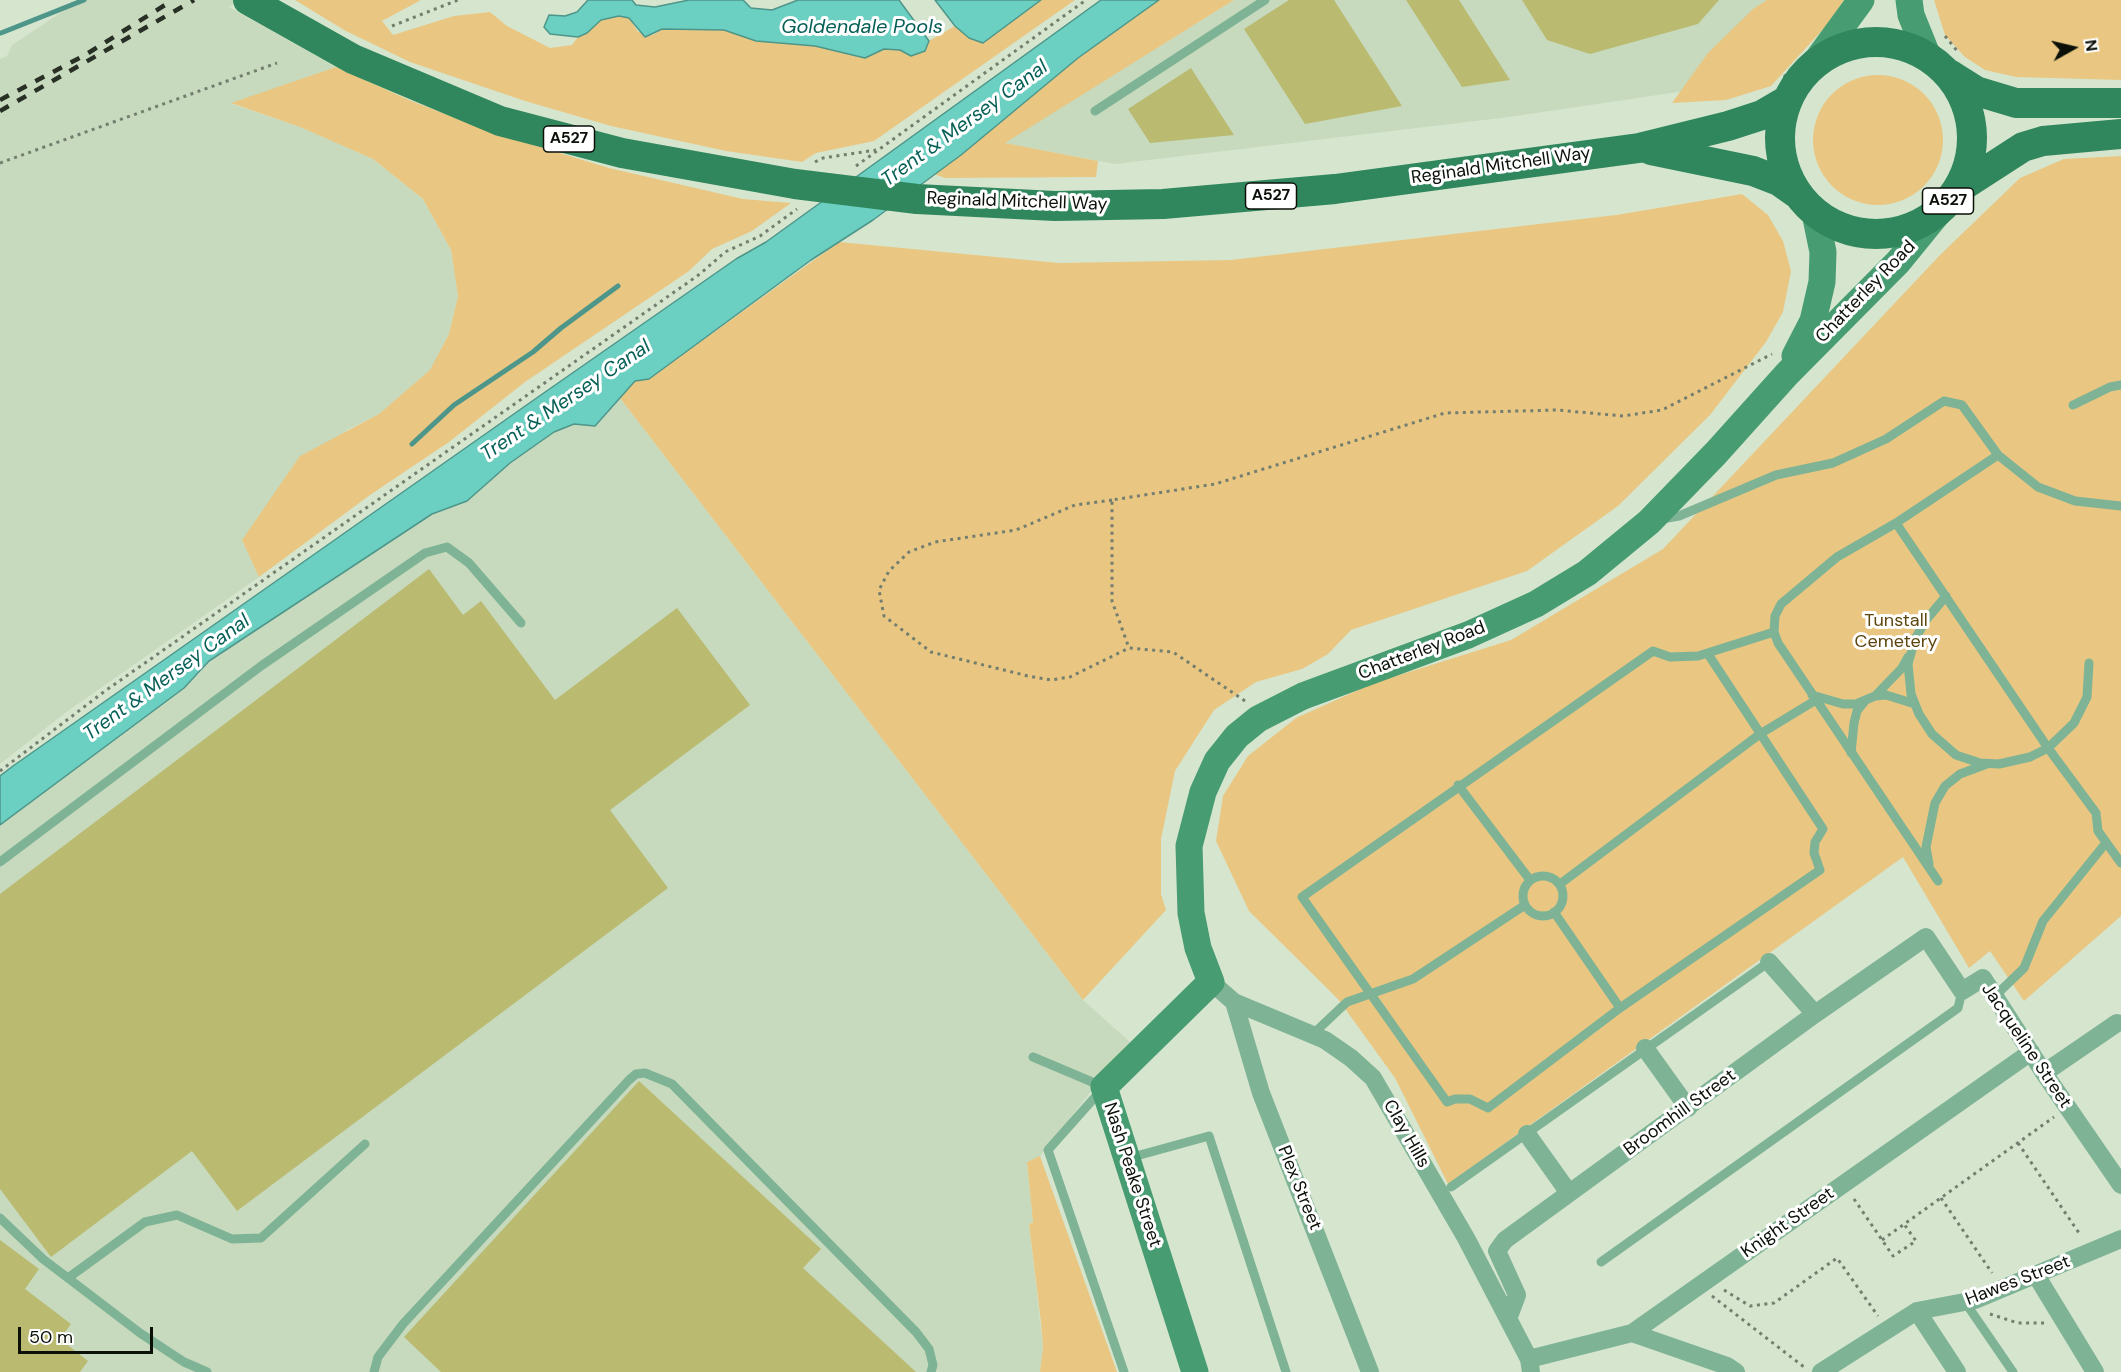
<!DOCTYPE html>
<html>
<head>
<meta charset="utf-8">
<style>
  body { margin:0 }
  #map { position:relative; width:2121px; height:1372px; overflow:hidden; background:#d6e5ce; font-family:"DM Sans",sans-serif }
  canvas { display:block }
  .north { position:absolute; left:2043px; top:18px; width:60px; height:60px; -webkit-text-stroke:4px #fff; paint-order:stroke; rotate:82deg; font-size:16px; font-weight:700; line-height:24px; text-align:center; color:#0b1008 }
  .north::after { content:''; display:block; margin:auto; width:21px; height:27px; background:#0b1008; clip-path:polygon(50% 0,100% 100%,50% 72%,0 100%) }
  .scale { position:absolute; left:18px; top:1327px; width:135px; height:27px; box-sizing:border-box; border:3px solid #0b1008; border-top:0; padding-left:8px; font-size:18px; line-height:21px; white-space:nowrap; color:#0b1008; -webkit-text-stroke:4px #fff; paint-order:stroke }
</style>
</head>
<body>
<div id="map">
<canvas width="2121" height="1372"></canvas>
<div class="north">N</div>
<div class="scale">50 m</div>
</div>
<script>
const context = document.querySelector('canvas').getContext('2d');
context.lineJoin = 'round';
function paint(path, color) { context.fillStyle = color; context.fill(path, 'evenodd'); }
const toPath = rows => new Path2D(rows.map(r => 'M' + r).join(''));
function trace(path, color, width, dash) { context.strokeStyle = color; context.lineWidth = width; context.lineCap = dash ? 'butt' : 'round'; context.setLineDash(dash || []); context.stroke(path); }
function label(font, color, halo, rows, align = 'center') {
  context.font = font + ' "DM Sans",sans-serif'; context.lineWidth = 6; context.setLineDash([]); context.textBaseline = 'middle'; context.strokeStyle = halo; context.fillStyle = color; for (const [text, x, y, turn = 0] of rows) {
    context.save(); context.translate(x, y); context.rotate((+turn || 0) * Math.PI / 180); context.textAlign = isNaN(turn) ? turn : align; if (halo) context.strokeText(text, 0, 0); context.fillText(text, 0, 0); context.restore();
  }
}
paint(toPath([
  [80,0,238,0,229,7,336,67,232,104,300,127,373,159,423,199,451,250,458,296,449,334,431,370,379,414,347,430,242,540,259,577,65,713,0,764,0,59,7,56,12,45],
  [1234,0,1814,0,1739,83,1509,117,1115,164,1004,143],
  [620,398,1083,1000,1130,1042,1040,1156,1027,1162,1033,1222,1029,1224,1043,1347,1040,1372,0,1372,0,825,199,674,209,661,432,514,467,501,510,463,554,432,574,424,595,426]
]), '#c7dabd');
paint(toPath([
  [295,0,421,0,382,21,393,35,454,16,490,12,507,26,550,48,572,45,578,37,587,33,601,20,619,16,629,18,638,32,653,35,662,29,724,30,756,41,815,46,865,58,884,49,900,50,912,56,925,51,929,41,955,26,969,38,983,43,1041,0,1075,0,874,141,816,153,802,162,726,151,611,126,525,101,410,62,344,30],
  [1159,0,1234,0,1005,143,1098,161,1096,177,945,178,934,174,1078,58],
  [1767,0,1844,0,1826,26,1771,86,1726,100,1672,103,1708,53,1753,9],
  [1934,0,2121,0,2121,80,2016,77,1985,70,1965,57,1945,35],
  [336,67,409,100,491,132,609,168,743,199,791,203,752,231,712,249,689,271,525,382,449,442,370,495,259,577,242,540,300,456,379,414,430,370,449,334,458,296,451,250,423,199,373,159,300,127,231,103],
  '1813 140a65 65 0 1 1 130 0a65 65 0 1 1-130 0Z',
  [2121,156,2121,916,2024,1001,1990,951,1969,968,1903,857,1448,1184,1395,1078,1338,999,1249,911,1216,841,1223,796,1248,756,1296,718,1374,683,1511,640,1663,549,1940,255,2020,178,2064,159],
  [1742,194,1768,215,1783,241,1791,271,1783,312,1766,342,1710,415,1618,506,1527,571,1351,630,1328,654,1302,669,1256,682,1214,710,1175,771,1161,839,1161,894,1166,910,1083,1000,620,398,635,381,649,379,839,242,1059,263,1231,260,1616,215],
  [1040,1156,1117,1372,1040,1372,1043,1347,1041,1323,1029,1224,1033,1222,1027,1162]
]), '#e9c782');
const water = toPath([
  [588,0,632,0,636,5,655,7,689,0,743,0,751,8,772,10,798,0,899,0,929,41,925,51,911,56,900,50,884,49,865,58,815,46,756,41,724,30,662,29,645,37,629,18,619,16,601,20,587,33,578,37,550,34,544,27,549,15,565,16,577,12,588,0],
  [935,0,1041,0,983,43,969,38,955,26,935,0],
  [1101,0,1159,0,1078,58,961,155,873,220,811,260,649,379,635,381,595,426,574,424,554,432,510,463,467,501,432,514,209,661,184,688,0,825,0,776,13,766,538,397,736,259,766,242,1101,0]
]);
paint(water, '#6bcfc1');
trace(water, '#4e968a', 1.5);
trace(toPath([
  [1,33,84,0],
  [412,444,454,405,533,352,561,328,618,286]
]), '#4e968a', 5);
paint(toPath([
  [1289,0,1334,0,1402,106,1305,124,1244,29],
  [1406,0,1459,0,1510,80,1462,87],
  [1522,0,1719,0,1698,24,1590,54,1547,40],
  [1191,68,1234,135,1150,143,1128,109],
  [429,569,463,615,481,601,555,700,677,608,750,705,610,810,668,888,237,1211,192,1151,51,1257,0,1189,0,894],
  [639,1081,821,1249,803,1268,916,1372,441,1372,404,1337],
  [0,1240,39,1269,25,1289,71,1324,60,1339,88,1361,80,1372,0,1372]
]), '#babb71');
trace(toPath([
  [392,26,458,0],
  [1945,36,1958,52],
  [1784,77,1794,66],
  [815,162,823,158,876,150],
  [0,163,277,63],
  [856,166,1086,0],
  [1112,500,1075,505,1016,530,935,542,909,552,889,571,879,590,884,616,931,652,1028,676,1051,680,1070,677,1129,648],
  [1245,701,1173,652,1129,648,1112,601,1112,500,1215,484,1445,413,1557,410,1623,416,1662,410,1772,354],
  [0,771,105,691,700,274,725,252,760,236,797,209],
  [2018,1143,2081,1236],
  [1941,1198,1992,1273],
  [1854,1199,1893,1256,1916,1241,1904,1224],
  [1882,1240,2054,1117],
  [1724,1290,1750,1306,1774,1303,1837,1258,1878,1316],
  [1712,1296,1804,1367],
  [1990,1314,2018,1323,2044,1323]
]), '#747e6e', 3, [3, 4.5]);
trace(toPath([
  [1095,111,1265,0],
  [2073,405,2110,387,2121,385],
  [1662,519,1679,516,1776,475,1833,463,1886,439,1944,401,1962,405,1998,455,2038,487,2075,501,2121,506],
  [1896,523,1998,455],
  [1946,596,1926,620,1915,639,1908,664,1911,694,1919,714,1932,734,1956,755,1980,763,1999,764,2030,757,2048,748,2074,723,2087,697,2089,663],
  [1708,654,1823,829,1815,842,1814,853,1820,870,1620,1008,1488,1108,1470,1099,1455,1099,1447,1102,1302,897,1653,651,1670,657,1698,656,1774,632],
  [1812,695,1843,704,1856,704,1875,696,1902,668,1908,657],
  [1875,696,1886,695,1915,704],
  [1851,753,1854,723,1857,711,1865,701],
  [1458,785,1530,880],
  [0,862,261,666,425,553,447,547,469,563,521,623],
  [1929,864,1926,847,1935,803,1945,786,1960,774,1987,764],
  '1523 896a20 20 0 1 1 40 0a20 20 0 1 1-40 0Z',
  [1938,881,1778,643,1774,632,1775,616,1781,604,1837,557,1896,523,2048,748,2096,813,2098,831,2121,863],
  [1560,884,1760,734,1816,700],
  [1554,912,1620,1008],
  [1995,996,2024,968,2043,921,2105,844],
  [1312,1035,1347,1002,1413,979,1525,905],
  [1033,1057,1104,1087,1048,1150,1124,1372],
  [1129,1158,1209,1136,1286,1372],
  [1451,1187,1769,962],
  [0,1218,43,1259,140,1333,184,1362,207,1372],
  [1601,1262,1958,1008,1962,991],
  [68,1278,145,1222,177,1215,232,1239,261,1238,365,1144],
  [1965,1302,2013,1372],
  [374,1372,378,1357,403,1324,629,1080,636,1074,645,1073,672,1084,916,1332,929,1349,933,1365,931,1372]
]), '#7fb395', 9);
trace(toPath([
  [1769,962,1815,1014],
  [1211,982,1234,1002,1325,1040,1351,1058,1373,1078,1466,1238,1529,1359,1531,1372],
  [1234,1002,1261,1093,1370,1372],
  [1645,1048,1688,1108],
  [2044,1073,2117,1023],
  [1527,1134,1569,1193],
  [2036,1275,2095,1372],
  [1917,1311,1957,1372],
  [1508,1319,1517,1295,1497,1251,1505,1240,1815,1014,1926,937,1962,991,1983,978,2044,1073,2121,1185],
  [1632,1333,1727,1366,1736,1372],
  [1529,1359,1632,1333,2031,1052],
  [1821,1372,1917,1311,1975,1300,2121,1239]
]), '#7fb395', 18);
trace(toPath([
  [1909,0,1911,15,1928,57],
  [1815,63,1861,0],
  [1795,356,1813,321,1822,282,1823,252,1815,213],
  [1195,1372,1104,1087,1211,982,1198,948,1191,913,1189,846,1203,792,1217,761,1237,736,1258,719,1303,696,1468,635,1536,604,1587,573,1649,522,1716,453,1787,374,1898,262,1942,208]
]), '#479c71', 27);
trace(toPath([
  [248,0,353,59,500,121,622,153,795,184,917,199,1055,206,1163,204,1335,189,1639,148,1728,126,1762,115,1786,101],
  '1780 138a96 96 0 1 1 192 0a96 96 0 1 1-192 0Z',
  [1949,74,1976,91,2016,103,2121,103],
  [1651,150,1753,171,1779,181,1796,193],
  [1958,189,2023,147,2043,141,2121,134]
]), '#30875d', 30);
trace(toPath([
  [0,100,85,55,173,0],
  [0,111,194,0]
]), '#282f25', 4.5, [10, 10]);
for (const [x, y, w] of [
  [569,139,51],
  [1271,196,51],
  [1948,201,51]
]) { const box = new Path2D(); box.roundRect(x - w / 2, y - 13, w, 26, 4.5); context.fillStyle = '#fff'; context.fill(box); trace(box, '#0b1008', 1.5); }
label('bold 16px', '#0b1008', null, [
  ["A527",569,139],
  ["A527",1271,196],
  ["A527",1948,201]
]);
label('18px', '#0b1008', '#fff', [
  ["Reginald Mitchell Way",1501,166,-8],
  ["Reginald Mitchell Way",1017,202,2],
  ["Chatterley Road",1866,292,-46],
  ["Chatterley Road",1422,651,-21],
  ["Jacqueline Street",2026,1046,56],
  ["Broomhill Street",1680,1113,-36],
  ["Clay Hills",1406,1134,60],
  ["Nash Peake Street",1132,1175,72],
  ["Plex Street",1299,1188,68],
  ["Knight Street",1788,1223,-35],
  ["Hawes Street",2018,1281,-21]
]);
label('18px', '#5d460e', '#fff', [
  ["Tunstall",1896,621],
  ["Cemetery",1896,642]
]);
label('italic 20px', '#066057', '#fff', [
  ["Goldendale Pools",862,28],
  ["Trent & Mersey Canal",965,124,-36],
  ["Trent & Mersey Canal",566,401,-34],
  ["Trent & Mersey Canal",167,678,-36]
]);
</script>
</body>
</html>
